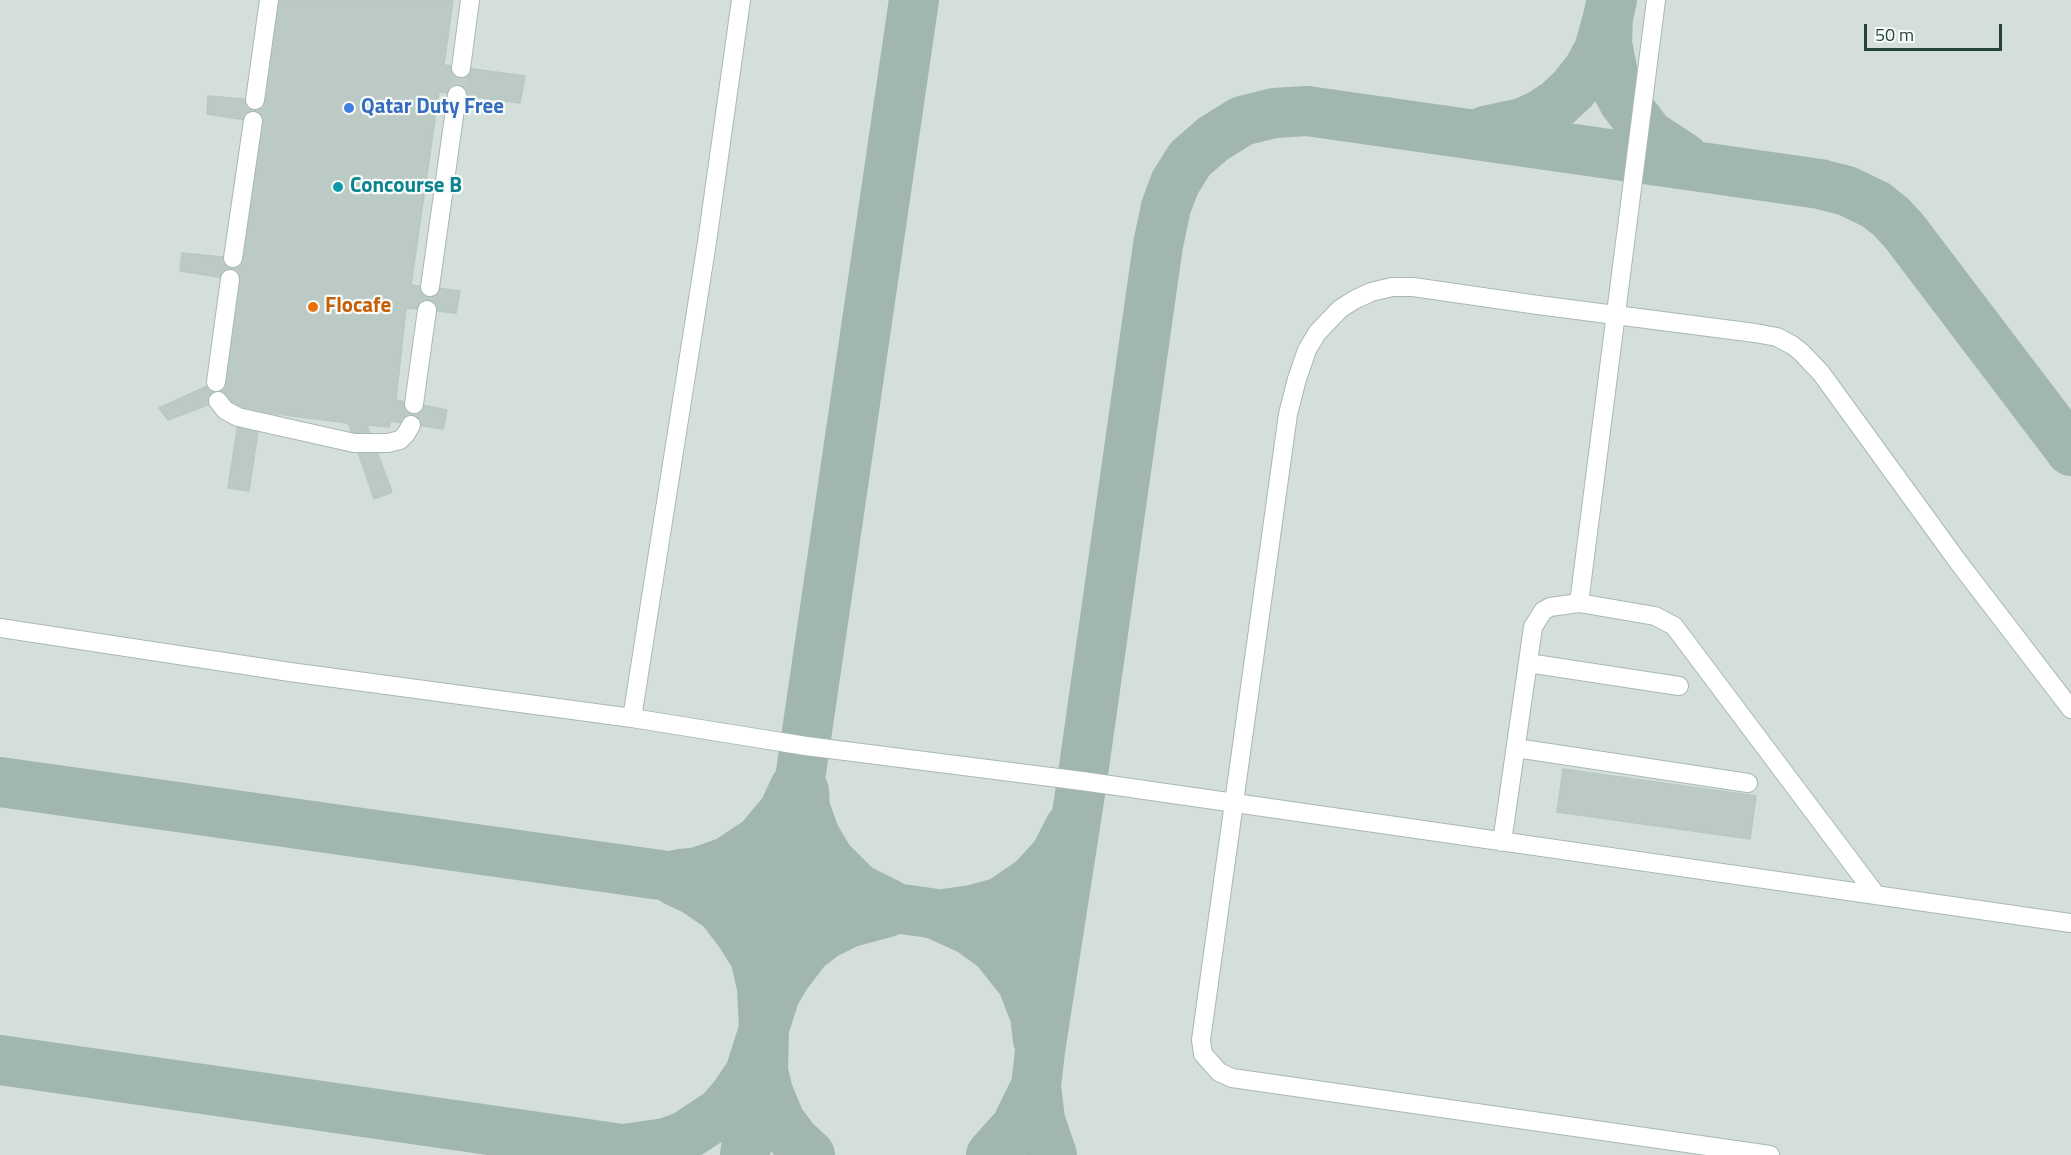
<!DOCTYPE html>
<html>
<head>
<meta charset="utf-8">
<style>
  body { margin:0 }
  #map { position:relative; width:2071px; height:1155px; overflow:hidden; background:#e6efeb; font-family:"Titillium Web",sans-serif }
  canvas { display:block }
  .scale { position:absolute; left:1864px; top:24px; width:138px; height:27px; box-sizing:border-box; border:3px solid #24423a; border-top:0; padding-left:8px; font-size:18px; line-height:21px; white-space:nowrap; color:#24423a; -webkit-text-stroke:4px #f7fbf9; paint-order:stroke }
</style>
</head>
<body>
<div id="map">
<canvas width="2071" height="1155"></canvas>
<div class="scale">50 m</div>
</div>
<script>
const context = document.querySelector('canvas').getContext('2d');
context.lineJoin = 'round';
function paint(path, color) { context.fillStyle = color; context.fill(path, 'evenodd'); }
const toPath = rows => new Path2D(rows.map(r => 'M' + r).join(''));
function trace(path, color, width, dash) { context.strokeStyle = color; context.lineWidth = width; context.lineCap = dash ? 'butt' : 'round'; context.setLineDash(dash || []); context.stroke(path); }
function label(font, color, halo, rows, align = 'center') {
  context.font = font + ' "Titillium Web",sans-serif'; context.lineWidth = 4.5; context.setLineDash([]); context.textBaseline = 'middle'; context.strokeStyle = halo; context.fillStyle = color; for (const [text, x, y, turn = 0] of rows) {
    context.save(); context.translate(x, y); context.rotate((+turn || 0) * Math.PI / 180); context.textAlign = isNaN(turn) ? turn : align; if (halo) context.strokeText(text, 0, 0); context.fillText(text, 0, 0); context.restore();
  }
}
paint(toPath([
  [0,0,2071,0,2071,1155,0,1155]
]), '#d4dfda');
trace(toPath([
  [1612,0,1608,17,1607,43,1615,85,1624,102,1649,135,1684,158],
  [1485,131,1522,123,1540,115,1557,104,1573,89,1588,70,1599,50,1607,21],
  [0,782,1058,931],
  [804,791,805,808,815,836,830,861,857,888,889,904],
  [679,874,698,872,727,862,760,840,784,811,795,787],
  [675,881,696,891,721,908,740,933,755,957,762,987,764,1029,763,1071,768,1092,780,1121,794,1140,810,1155],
  [1038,1040,1035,1015,1022,982,995,948,970,930,937,915,972,910,1001,902,1032,881,1055,856,1070,827],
  [0,1060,664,1155],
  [1036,1086,1040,1051,1082,781,1158,245,1166,207,1175,183,1190,159,1213,139,1242,121,1274,113,1307,111,1820,184,1847,191,1876,205,1891,217,1904,231,2071,451],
  [624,1149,666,1143,685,1136,720,1113,734,1097,750,1073,775,994,787,974,806,949,824,935,848,923,888,912],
  [745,1155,914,0],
  [991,1155,1016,1127,1036,1086,1040,1120,1052,1155]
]), '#a2b6b0', 50);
const building = toPath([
  [275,0,453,0,444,65,525,76,520,103,439,92,411,285,460,291,456,313,406,308,396,400,447,410,443,429,391,421,389,427,367,425,392,492,374,499,348,423,261,412,249,491,228,488,240,410,218,401,168,420,159,408,216,382,237,280,180,271,182,253,233,258,259,122,207,114,208,96,255,100,275,0],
  [1563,769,1756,796,1750,839,1557,812,1563,769]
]);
paint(building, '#bbcac4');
trace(building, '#b8c9c2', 1.5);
trace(toPath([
  [457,95,461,68]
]), '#bfccc8', 18, [18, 9]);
const minor = toPath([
  [461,68,470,0],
  [255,100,269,0],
  [233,258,253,121],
  [430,287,457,95],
  [216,382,230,279],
  [218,401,225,410,238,417,354,443,388,443,400,440,406,434,411,425],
  [414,404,427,310],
  [1579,603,1656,0],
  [0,628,290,672,632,718,806,746,1082,781,2071,923],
  [1528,663,1679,686],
  [632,718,707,242,741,0],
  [1516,748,1748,783],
  [1502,842,1533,627,1543,611,1550,607,1579,603,1655,616,1674,626,1876,895],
  [1770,1155,1232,1078,1219,1072,1203,1054,1201,1040,1288,414,1297,379,1307,350,1317,333,1340,309,1354,300,1371,292,1392,287,1413,287,1538,305,1755,333,1777,337,1792,345,1801,352,1821,373,1959,563,2071,709]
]);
trace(minor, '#a8b8b2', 20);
trace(minor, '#fff', 18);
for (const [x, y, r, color] of [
  [349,108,6,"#3f7fe0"],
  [338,187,6,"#0f9aa8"],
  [313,307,6,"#e8710a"]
]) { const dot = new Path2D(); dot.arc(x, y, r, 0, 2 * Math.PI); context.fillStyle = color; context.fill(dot); trace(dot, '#f7fbf9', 2); }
label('bold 21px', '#366cbe', '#f7fbf9', [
  ["Qatar Duty Free",361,108]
], 'left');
label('bold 21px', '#0d838f', '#f7fbf9', [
  ["Concourse B",350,187]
], 'left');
label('bold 21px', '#c56008', '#f7fbf9', [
  ["Flocafe",325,307]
], 'left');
</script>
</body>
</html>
